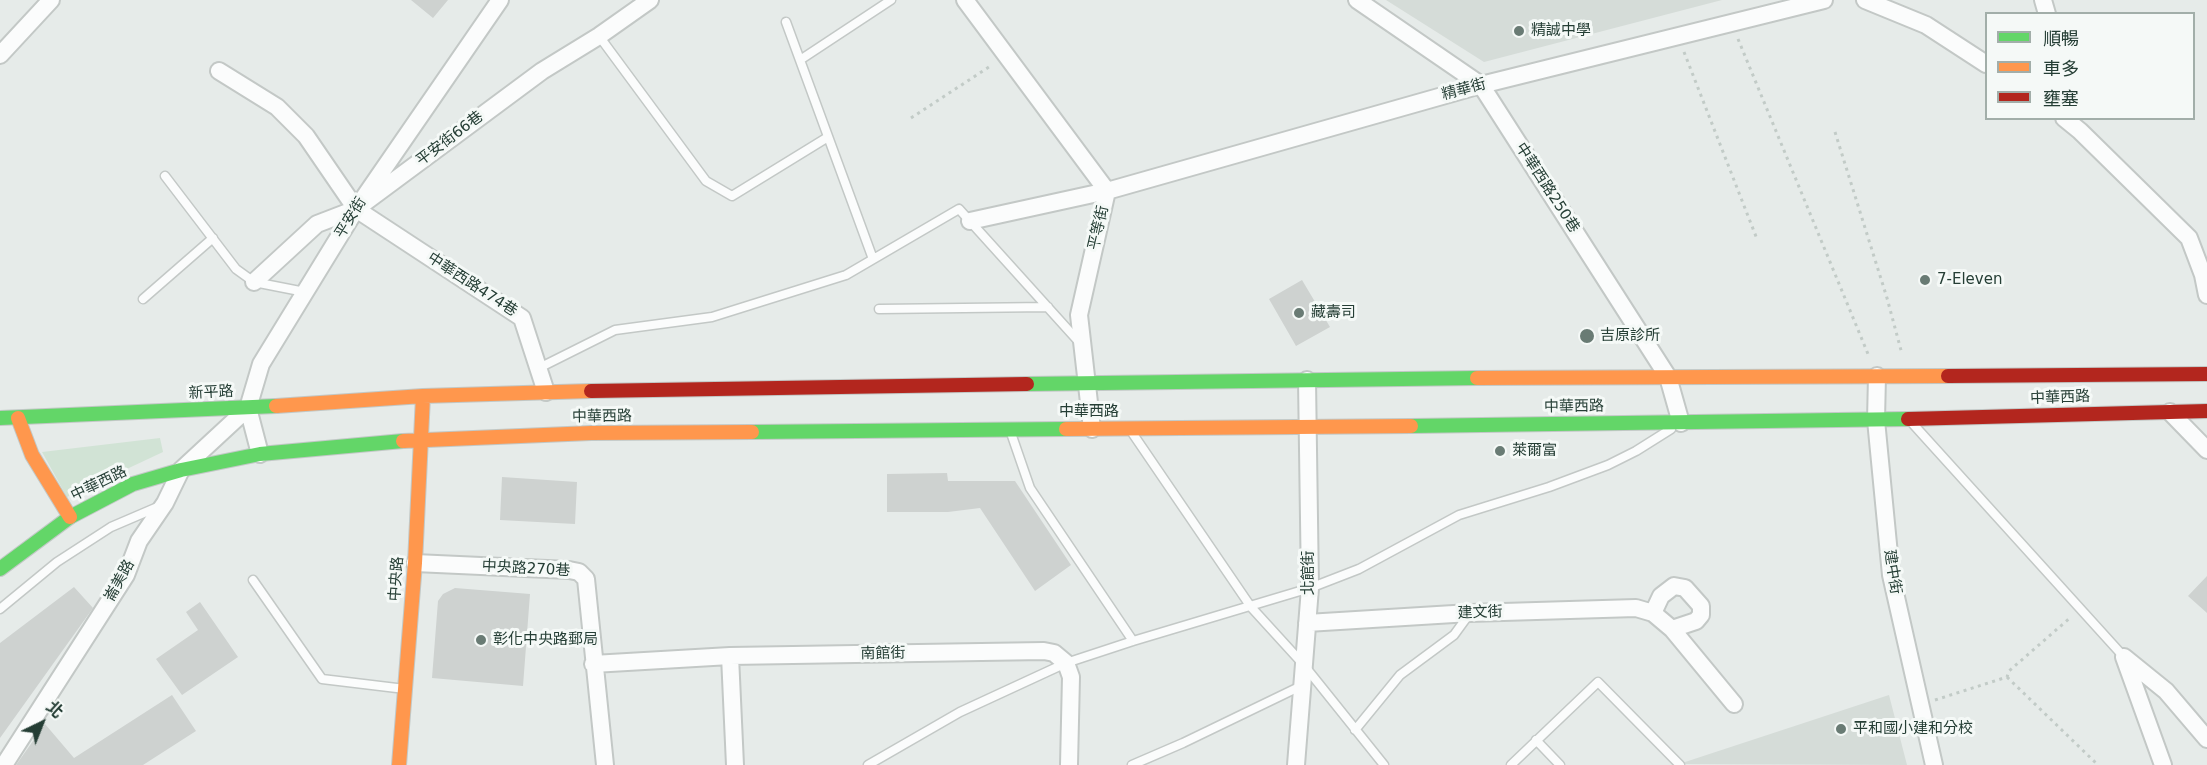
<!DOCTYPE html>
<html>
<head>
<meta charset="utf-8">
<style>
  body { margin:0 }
  #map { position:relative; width:2207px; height:765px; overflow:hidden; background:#e6ebe9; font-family:"DejaVu Sans","Noto Sans TC",sans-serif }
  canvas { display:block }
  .legend { position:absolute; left:1985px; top:12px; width:210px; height:108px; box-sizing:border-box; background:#f5f9f7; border:2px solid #a2aea9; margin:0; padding:8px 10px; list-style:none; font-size:18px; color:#253e35 }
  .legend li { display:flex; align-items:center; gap:12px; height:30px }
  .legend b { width:30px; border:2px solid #a2aea9 }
  .north { position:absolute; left:12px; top:693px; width:60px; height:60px; -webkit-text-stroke:4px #f5f9f7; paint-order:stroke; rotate:43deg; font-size:16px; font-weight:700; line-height:24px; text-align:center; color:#253e35 }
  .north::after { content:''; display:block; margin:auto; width:21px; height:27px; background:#253e35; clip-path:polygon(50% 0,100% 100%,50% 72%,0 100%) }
</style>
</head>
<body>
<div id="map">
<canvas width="2207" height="765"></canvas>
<ul class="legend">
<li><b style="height:8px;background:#63d668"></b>順暢</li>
<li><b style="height:8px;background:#ff974d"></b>車多</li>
<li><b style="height:8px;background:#b3261e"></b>壅塞</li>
</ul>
<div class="north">北</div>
</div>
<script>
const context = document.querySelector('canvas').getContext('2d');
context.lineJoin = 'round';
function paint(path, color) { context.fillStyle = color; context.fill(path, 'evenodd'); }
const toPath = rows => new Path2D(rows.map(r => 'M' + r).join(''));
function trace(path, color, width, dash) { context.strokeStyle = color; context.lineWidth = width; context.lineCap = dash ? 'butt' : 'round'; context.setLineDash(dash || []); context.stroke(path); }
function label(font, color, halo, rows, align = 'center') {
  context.font = font + ' "DejaVu Sans","Noto Sans TC",sans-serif'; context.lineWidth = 6; context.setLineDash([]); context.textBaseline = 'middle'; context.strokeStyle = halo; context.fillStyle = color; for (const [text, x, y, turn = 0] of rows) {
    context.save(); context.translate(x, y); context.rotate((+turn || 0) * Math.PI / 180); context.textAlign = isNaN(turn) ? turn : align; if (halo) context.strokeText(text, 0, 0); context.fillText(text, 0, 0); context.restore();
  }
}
paint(toPath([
  [1386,0,1722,0,1484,62],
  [1889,695,1907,765,1679,764]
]), '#d5dcd8');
paint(toPath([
  [160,438,163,452,67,497,42,452]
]), '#d1e3d5');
paint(toPath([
  [411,0,448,0,433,18],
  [1302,280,1330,327,1296,346,1269,299],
  [947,473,948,481,1015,481,1071,565,1035,591,980,508,948,512,887,512,887,474],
  [502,477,577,482,575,524,500,520],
  [2207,576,2207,613,2188,596],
  [74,587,93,608,0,738,0,643],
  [455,588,530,594,523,686,432,678,438,601,443,594],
  [200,602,238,657,182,695,156,659,198,630,186,612],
  [172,695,196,731,143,765,16,765,45,724,74,758]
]), '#ced2d0');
const lane = toPath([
  [786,22,873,259],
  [599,36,706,181,732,196,828,137],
  [800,60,891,0],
  [165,176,236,269,254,282,305,292],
  [143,299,213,238],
  [879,309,1048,307],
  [539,368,615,330,712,317,846,275,959,209,1080,343],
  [1913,424,2124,657],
  [1011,433,1030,488,1133,641],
  [1133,434,1251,607,1303,664,1384,765],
  [253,580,322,679,405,689],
  [0,609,57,562,111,527,160,506],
  [1355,730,1400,675,1454,635,1470,613],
  [1536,740,1560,765],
  [868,765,960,712,1066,663,1133,641,1310,588,1359,569,1459,515,1549,487,1608,465,1636,451,1671,429],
  [1132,765,1183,743,1301,686],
  [1511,765,1598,682,1680,765]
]);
const street = toPath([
  [965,0,1107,191,1079,315,1092,429],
  [1357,0,1481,85,1668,377,1681,423],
  [1865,0,1926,25,1986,64],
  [2043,0,2047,14],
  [0,55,51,0],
  [219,71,277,107,306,136,356,209,522,318,546,392],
  [2064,118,2080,131,2189,238,2203,275,2207,295],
  [970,221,1107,191,1481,85,1824,0],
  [254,282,317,224,356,209,542,71,599,36,650,0],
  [1877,376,1876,420,1891,575,1934,765],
  [2170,412,2207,450],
  [260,454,248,408,261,364,356,209,500,0],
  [415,563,569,570,579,572,586,579,605,765],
  [1307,623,1470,613,1636,608,1653,613],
  [1672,629,1696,621,1701,615,1701,606,1685,588,1674,586,1661,596,1653,613,1672,629,1734,704],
  [730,656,735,765],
  [2124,657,2166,691,2207,739],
  [2124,657,2163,765],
  [593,664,730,656,1044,651,1054,653,1066,663,1071,677,1069,765],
  [4,765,126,575,139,541,165,503,181,470,248,408],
  [1296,765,1310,588,1307,380]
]);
const fast = toPath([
  [1027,384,1477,378],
  [0,418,276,406],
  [1411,426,1908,419],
  [752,432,1066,429],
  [0,569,70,517,133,484,181,470,260,454,403,441]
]);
const slow = toPath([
  [1477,378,1948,376],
  [276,406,423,396,591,391],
  [18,418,32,455,70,517],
  [1066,429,1411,426],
  [403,441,591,433,752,432],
  [399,765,415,563,423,396]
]);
const jam = toPath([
  [1948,376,2207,374],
  [591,391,1027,384],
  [1908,419,2207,411]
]);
trace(lane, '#c3c8c6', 11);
trace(street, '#c3c8c6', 20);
trace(fast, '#c2c8c6', 16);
trace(slow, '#c2c8c6', 16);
trace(jam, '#c2c8c6', 16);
trace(toPath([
  [1738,39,1868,354],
  [1684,52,1757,239],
  [911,118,992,65],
  [1835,132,1887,298,1902,354],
  [2007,677,2098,765],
  [1935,700,2007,677,2009,671,2071,617]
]), '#c2cbc7', 3, [3, 4.5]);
trace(lane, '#fbfcfc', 8);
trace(street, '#fbfcfc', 16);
trace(fast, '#63d668', 14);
trace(slow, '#ff974d', 14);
trace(jam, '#b3261e', 14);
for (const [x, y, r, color] of [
  [1519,31,6,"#697b74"],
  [1925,280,6,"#697b74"],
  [1299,313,6,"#697b74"],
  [1587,336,8,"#697b74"],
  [1500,451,6,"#697b74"],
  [481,640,6,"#697b74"],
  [1841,729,6,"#697b74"]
]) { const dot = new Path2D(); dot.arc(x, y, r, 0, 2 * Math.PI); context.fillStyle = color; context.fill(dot); trace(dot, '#f5f9f7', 2); }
label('15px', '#253e35', '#f5f9f7', [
  ["精誠中學",1531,31],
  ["7-Eleven",1937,280],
  ["藏壽司",1311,313],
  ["吉原診所",1600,336],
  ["萊爾富",1512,451],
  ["彰化中央路郵局",493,640],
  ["平和國小建和分校",1853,729]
], 'left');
label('15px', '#253e35', '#f5f9f7', [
  ["精華街",1464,90,-15],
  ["平安街66巷",450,139,-37],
  ["中華西路250巷",1547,188,57],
  ["平安街",351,218,-58],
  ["平等街",1099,228,-77],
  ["中華西路474巷",472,285,33],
  ["新平路",211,393,-3],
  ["中華西路",2060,398,-2],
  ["中華西路",1574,407,-1],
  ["中華西路",1089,412],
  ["中華西路",602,417,-1],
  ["中華西路",99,484,-26],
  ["中央路270巷",526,569,3],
  ["建中街",1892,572,81],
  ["北館街",1309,573,-90],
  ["中央路",397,579,-86],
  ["崙美路",120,581,-61],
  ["建文街",1480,613,-2],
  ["南館街",883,654,-1]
]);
</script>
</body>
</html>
